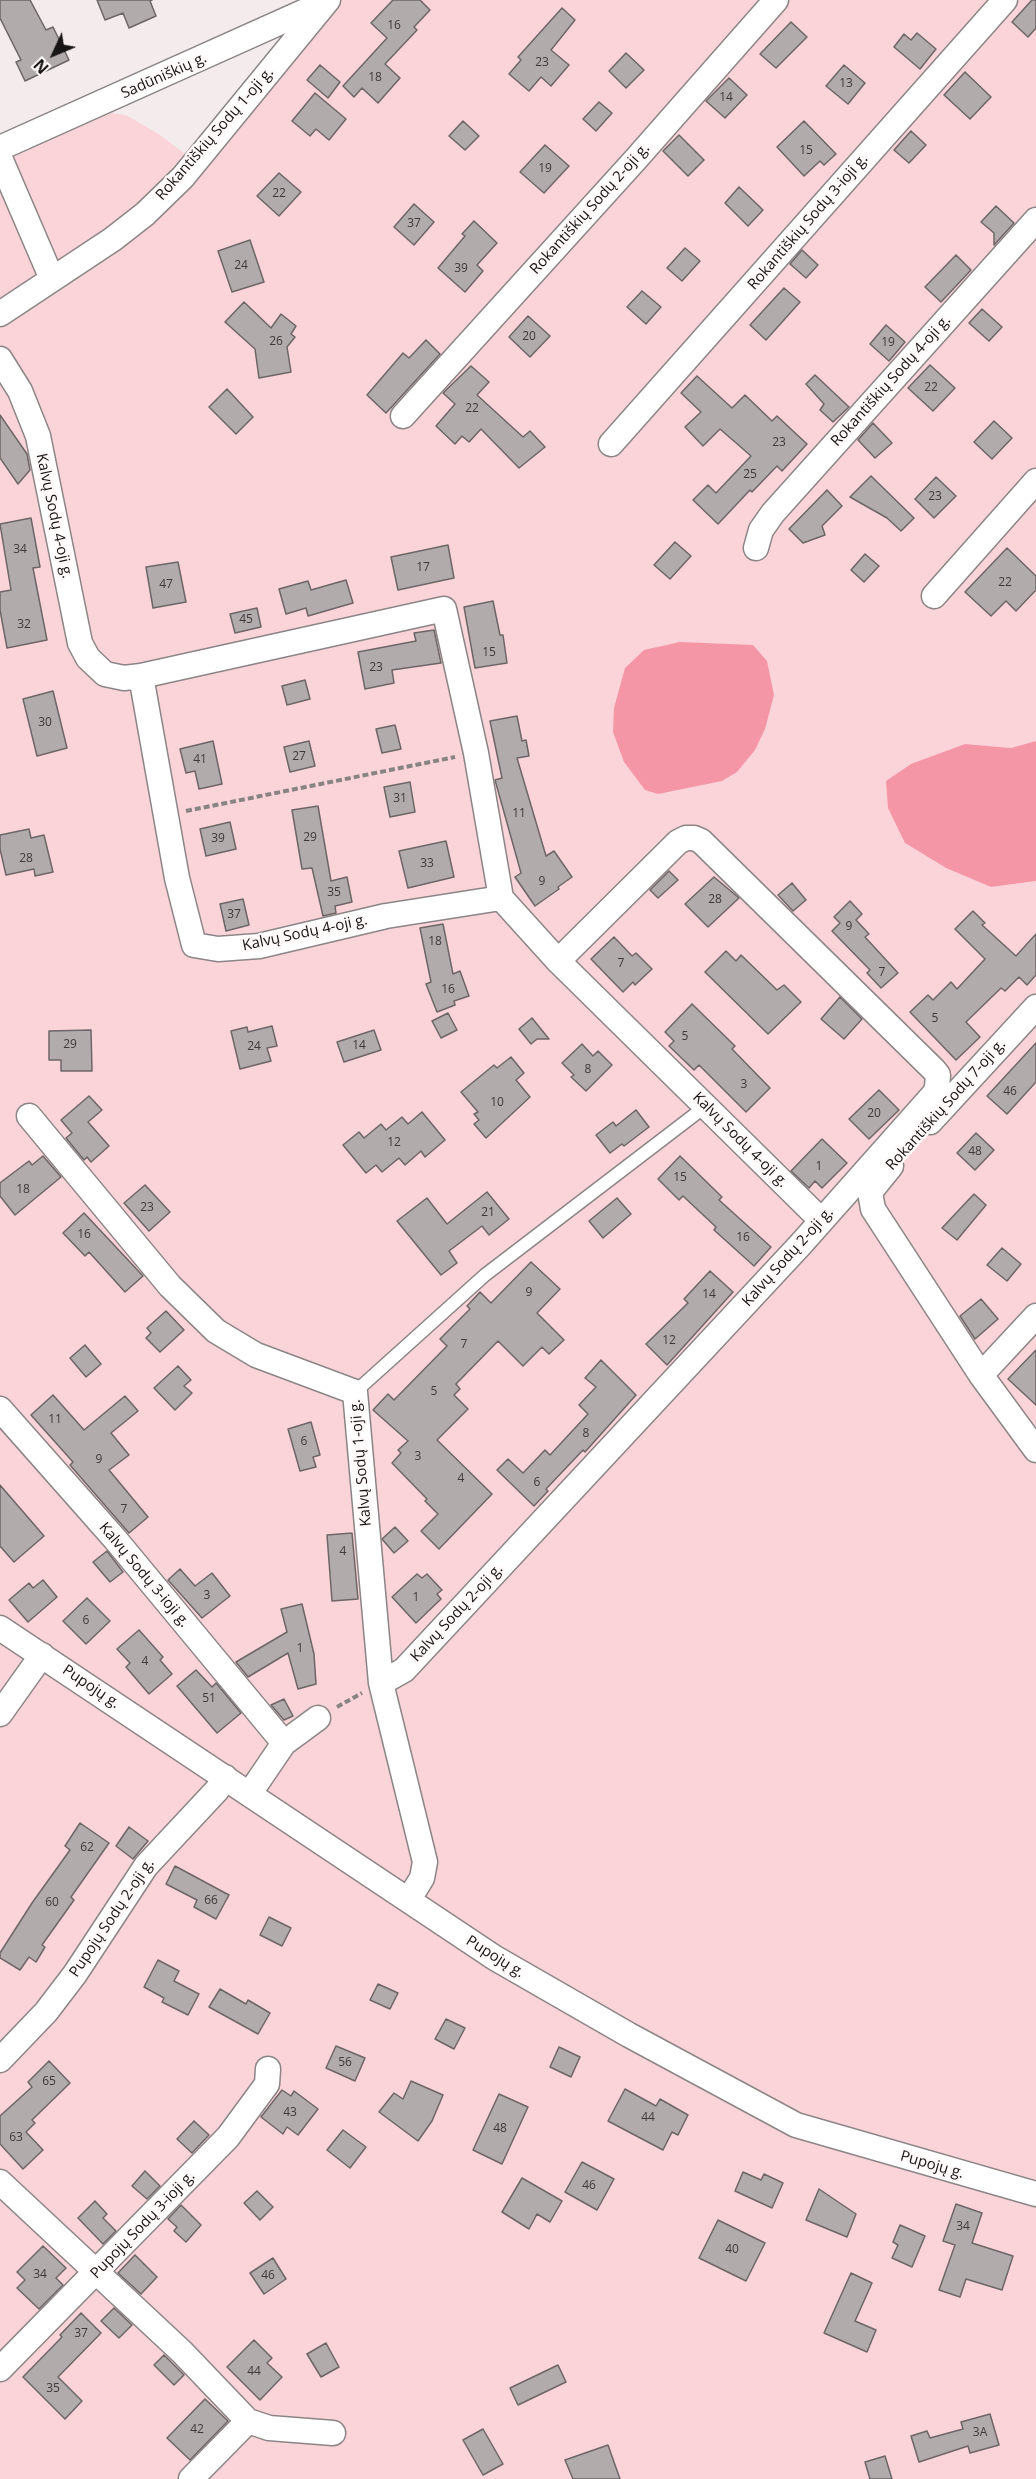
<!DOCTYPE html>
<html>
<head>
<meta charset="utf-8">
<style>
  body { margin:0 }
  #map { position:relative; width:1036px; height:2479px; overflow:hidden; background:#f3ebec; font-family:"Open Sans",sans-serif }
  canvas { display:block }
  .north { position:absolute; left:24px; top:24px; width:60px; height:60px; -webkit-text-stroke:4px #fff9fa; paint-order:stroke; rotate:226deg; font-size:16px; font-weight:700; line-height:24px; text-align:center; color:#171515 }
  .north::after { content:''; display:block; margin:auto; width:21px; height:27px; background:#171515; clip-path:polygon(50% 0,100% 100%,50% 72%,0 100%) }
</style>
</head>
<body>
<div id="map">
<canvas width="1036" height="2479"></canvas>
<div class="north">N</div>
</div>
<script>
const context = document.querySelector('canvas').getContext('2d');
context.lineJoin = 'round';
function paint(path, color) { context.fillStyle = color; context.fill(path, 'evenodd'); }
const toPath = rows => new Path2D(rows.map(r => 'M' + r).join(''));
function trace(path, color, width, dash) { context.strokeStyle = color; context.lineWidth = width; context.lineCap = dash ? 'butt' : 'round'; context.setLineDash(dash || []); context.stroke(path); }
function label(font, color, halo, rows, align = 'center') {
  context.font = font + ' "Open Sans",sans-serif'; context.lineWidth = 5; context.setLineDash([]); context.textBaseline = 'middle'; context.strokeStyle = halo; context.fillStyle = color; for (const [text, x, y, turn = 0] of rows) {
    context.save(); context.translate(x, y); context.rotate((+turn || 0) * Math.PI / 180); context.textAlign = isNaN(turn) ? turn : align; if (halo) context.strokeText(text, 0, 0); context.fillText(text, 0, 0); context.restore();
  }
}
paint(toPath([
  [321,0,1036,0,1036,741,1011,748,965,744,905,843,946,868,991,887,1036,881,1036,2479,0,2479,0,163,110,113,126,115,160,135,189,157]
]), '#fbd4d9');
paint(toPath([
  [680,642,753,645,767,661,774,695,765,729,755,750,737,772,722,781,658,794,645,790,624,762,613,732,614,708,625,668,644,650],
  [1036,741,1036,881,991,887,946,868,905,843,888,808,886,781,911,764,965,744,1011,748]
]), '#f596a7');
const building = toPath([
  [0,0,30,0,46,30,53,27,69,60,25,81,16,62,21,60,0,18,0,0],
  [97,0,152,0,150,1,156,16,129,28,123,13,105,20,97,0],
  [393,0,420,0,430,10,414,27,417,30,385,64,400,78,378,103,362,88,354,97,343,86,387,38,371,23,393,0],
  [1032,0,1036,0,1036,28,1028,37,1012,22,1032,0],
  [562,8,575,20,551,50,569,65,551,86,541,77,529,91,509,74,521,60,518,57,562,8],
  [791,22,807,37,776,68,760,54,791,22],
  [917,33,936,49,920,69,894,47,904,34,911,40,917,33],
  [626,53,644,70,626,88,609,71,626,53],
  [320,65,340,82,328,98,307,80,320,65],
  [844,65,865,83,848,104,826,86,844,65],
  [965,72,991,97,970,119,944,95,965,72],
  [729,78,747,95,725,118,706,101,729,78],
  [315,93,346,119,329,140,316,129,310,136,292,121,315,93],
  [599,102,612,113,596,131,583,119,599,102],
  [463,121,479,136,465,150,449,136,463,121],
  [804,121,836,154,824,165,820,161,804,176,777,147,804,121],
  [911,131,926,145,909,163,894,150,911,131],
  [679,135,704,160,688,176,663,151,679,135],
  [545,145,569,166,544,193,520,172,545,145],
  [279,173,301,192,279,216,257,196,279,173],
  [739,187,763,210,748,226,725,203,739,187],
  [414,204,434,222,414,245,394,227,414,204],
  [996,206,1014,223,994,245,994,233,981,222,996,206],
  [474,221,497,243,477,265,483,271,465,292,438,268,465,236,462,234,474,221],
  [250,240,264,282,232,292,218,251,250,240],
  [685,248,700,261,682,281,667,268,685,248],
  [802,250,818,265,806,278,790,264,802,250],
  [956,255,971,270,941,302,925,287,956,255],
  [784,288,800,302,766,340,750,325,784,288],
  [642,291,661,307,646,324,627,307,642,291],
  [244,302,271,328,281,314,296,326,291,334,295,337,287,347,291,372,259,378,255,349,225,322,244,302],
  [982,309,1002,327,989,341,969,323,982,309],
  [528,316,550,336,530,357,509,337,528,316],
  [886,325,905,342,889,361,870,344,886,325],
  [426,340,440,354,386,413,367,395,403,353,409,358,426,340],
  [930,365,955,388,933,411,908,388,930,365],
  [471,366,489,382,477,395,523,437,530,431,545,447,519,468,481,429,469,442,462,436,455,444,436,426,455,404,443,393,471,366],
  [815,375,849,407,833,422,820,410,824,404,806,384,815,375],
  [697,376,732,408,745,395,772,421,777,416,807,444,782,471,777,466,752,492,750,490,718,524,693,500,708,485,716,493,751,456,720,429,703,446,685,427,701,412,681,393,697,376],
  [227,389,253,417,236,434,209,407,227,389],
  [0,415,27,454,30,470,18,484,0,458,0,415],
  [994,421,1012,438,992,459,974,442,994,421],
  [873,423,892,443,875,458,858,440,873,423],
  [871,476,914,518,901,531,887,518,850,497,871,476],
  [936,477,956,496,934,518,915,499,936,477],
  [827,490,842,506,822,526,825,535,803,543,789,529,827,490],
  [31,518,40,567,33,568,47,640,7,648,0,610,0,592,11,590,0,524,31,518],
  [675,542,691,556,670,579,654,565,675,542],
  [448,545,454,578,398,590,391,557,448,545],
  [1007,548,1036,576,1036,590,1016,611,1006,601,991,616,965,592,1007,548],
  [865,554,879,566,864,582,851,570,865,554],
  [178,562,186,602,153,608,146,567,178,562],
  [346,580,353,603,308,616,306,608,286,614,279,589,308,581,311,590,346,580],
  [493,601,500,635,503,635,507,663,475,668,464,607,493,601],
  [257,608,261,627,235,633,230,614,257,608],
  [434,630,441,663,392,670,394,683,365,689,358,652,416,641,414,633,434,630],
  [305,680,310,699,287,705,282,686,305,680],
  [53,691,67,748,37,756,23,699,53,691],
  [517,716,522,741,526,740,529,756,517,758,546,856,554,851,572,877,558,887,559,889,535,906,515,877,521,873,495,780,502,778,490,721,517,716],
  [395,725,401,749,382,753,376,729,395,725],
  [213,741,222,784,199,789,195,771,186,773,180,749,213,741],
  [309,741,315,766,290,772,284,747,309,741],
  [410,782,415,812,390,817,384,787,410,782],
  [318,806,331,881,347,877,352,902,335,906,336,913,323,916,312,868,302,869,292,810,318,806],
  [230,822,236,849,206,856,200,829,230,822],
  [29,829,31,838,44,835,53,872,35,876,34,869,6,875,0,849,0,835,29,829],
  [446,841,454,877,408,888,399,851,446,841],
  [669,871,678,880,658,898,650,890,669,871],
  [714,877,739,898,708,927,685,904,714,877],
  [792,883,806,900,793,911,778,895,792,883],
  [243,899,249,925,226,931,220,904,243,899],
  [850,901,862,914,856,920,869,934,865,937,898,973,881,988,867,973,870,970,832,931,840,923,834,917,850,901],
  [973,911,985,923,982,925,1016,956,1036,934,1036,975,1027,985,1019,977,1005,991,1001,988,966,1022,980,1037,956,1060,910,1012,928,995,933,1000,951,982,957,989,985,959,955,929,973,911],
  [443,924,453,974,460,971,469,996,454,1001,455,1005,437,1012,426,984,431,982,420,928,443,924],
  [614,937,632,956,636,953,652,969,635,985,633,982,623,992,591,959,614,937],
  [726,951,736,961,741,955,777,990,784,985,801,1002,768,1034,705,972,726,951],
  [840,997,862,1019,844,1039,821,1019,840,997],
  [692,1004,735,1046,732,1049,770,1088,746,1112,699,1065,694,1070,669,1046,674,1041,665,1032,692,1004],
  [448,1013,457,1030,441,1038,432,1021,448,1013],
  [532,1018,549,1039,537,1039,531,1044,519,1029,532,1018],
  [272,1026,277,1046,267,1048,271,1061,240,1069,231,1031,247,1027,248,1032,272,1026],
  [91,1030,92,1071,61,1071,61,1060,49,1060,49,1031,91,1030],
  [374,1030,381,1050,344,1062,337,1042,374,1030],
  [1036,1043,1036,1082,1007,1114,987,1096,1036,1043],
  [582,1044,593,1056,598,1051,612,1065,586,1091,571,1077,574,1075,562,1063,582,1044],
  [511,1057,524,1073,516,1080,530,1097,486,1138,474,1124,479,1120,474,1114,478,1112,461,1092,494,1065,497,1068,511,1057],
  [879,1090,899,1110,869,1139,849,1119,879,1090],
  [89,1096,102,1110,88,1122,109,1146,91,1162,87,1157,84,1160,66,1138,72,1133,61,1120,89,1096],
  [636,1110,649,1127,624,1146,622,1144,610,1153,596,1135,613,1122,616,1126,636,1110],
  [422,1112,445,1140,425,1157,421,1151,405,1165,399,1158,382,1172,376,1165,366,1173,343,1145,359,1132,364,1138,381,1124,386,1130,402,1117,408,1124,422,1112],
  [976,1133,994,1150,975,1170,957,1153,976,1133],
  [822,1139,847,1163,822,1188,815,1181,809,1188,791,1171,822,1139],
  [43,1156,61,1177,15,1215,0,1196,0,1183,29,1161,32,1165,43,1156],
  [680,1156,722,1197,719,1200,771,1247,754,1266,714,1230,716,1227,683,1196,679,1200,658,1179,680,1156],
  [145,1185,170,1212,149,1231,124,1203,145,1185],
  [487,1192,509,1219,489,1235,482,1226,449,1251,457,1263,441,1275,397,1221,427,1198,447,1224,487,1192],
  [974,1194,986,1205,957,1240,942,1228,974,1194],
  [617,1198,631,1214,603,1238,589,1221,617,1198],
  [84,1213,143,1276,125,1292,89,1252,85,1256,63,1233,84,1213],
  [1002,1248,1021,1264,1007,1281,987,1265,1002,1248],
  [531,1262,560,1289,537,1313,564,1340,549,1354,542,1347,523,1366,498,1341,456,1384,460,1389,454,1395,468,1409,437,1440,492,1494,439,1549,421,1531,438,1514,425,1501,427,1499,392,1463,401,1453,398,1450,408,1441,373,1410,388,1394,394,1400,447,1346,440,1339,470,1309,467,1306,480,1292,491,1303,531,1262],
  [710,1271,733,1292,667,1365,646,1344,688,1303,684,1299,710,1271],
  [981,1299,998,1319,975,1339,960,1316,981,1299],
  [166,1311,184,1330,160,1352,146,1338,151,1333,147,1328,166,1311],
  [85,1345,101,1364,86,1377,70,1358,85,1345],
  [1036,1350,1036,1405,1008,1379,1036,1350],
  [601,1360,636,1395,585,1452,583,1450,546,1489,548,1491,534,1506,497,1470,508,1459,523,1473,545,1450,550,1455,588,1414,579,1405,596,1387,585,1378,601,1360],
  [178,1366,191,1380,184,1386,192,1393,175,1410,154,1388,178,1366],
  [53,1395,84,1430,125,1396,138,1411,111,1433,129,1455,109,1470,148,1517,129,1533,70,1465,73,1462,31,1415,53,1395],
  [311,1422,320,1455,313,1457,316,1467,300,1471,288,1429,311,1422],
  [0,1485,44,1536,14,1562,0,1546,0,1485],
  [395,1527,408,1541,394,1553,382,1539,395,1527],
  [352,1533,358,1599,332,1601,327,1535,352,1533],
  [107,1551,123,1572,110,1582,93,1562,107,1551],
  [180,1569,195,1586,212,1573,230,1596,202,1618,168,1580,180,1569],
  [417,1574,422,1578,427,1574,442,1590,437,1594,441,1599,416,1623,392,1597,417,1574],
  [43,1580,57,1597,28,1622,9,1600,29,1583,33,1588,43,1580],
  [87,1598,110,1621,86,1644,63,1621,87,1598],
  [302,1604,314,1654,316,1684,298,1689,288,1653,248,1677,236,1662,287,1632,281,1609,302,1604],
  [139,1630,163,1657,160,1660,172,1674,149,1694,126,1667,130,1663,117,1649,139,1630],
  [196,1670,212,1687,216,1683,241,1713,217,1733,177,1686,196,1670],
  [284,1699,293,1716,284,1720,271,1705,284,1699],
  [80,1823,109,1843,71,1897,74,1900,42,1945,45,1947,36,1962,29,1957,20,1970,0,1958,0,1953,32,1903,70,1850,65,1846,80,1823],
  [129,1827,148,1841,133,1859,116,1846,129,1827],
  [175,1866,229,1895,216,1919,194,1907,197,1900,166,1884,175,1866],
  [269,1917,291,1928,282,1946,260,1935,269,1917],
  [158,1960,179,1971,174,1981,199,1994,188,2015,162,2002,164,1998,144,1987,158,1960],
  [378,1984,398,1993,390,2009,370,2000,378,1984],
  [220,1989,246,2004,248,2000,270,2013,258,2034,209,2007,220,1989],
  [446,2019,465,2028,454,2049,435,2039,446,2019],
  [336,2046,365,2058,355,2081,326,2068,336,2046],
  [559,2047,580,2057,571,2077,550,2067,559,2047],
  [49,2061,70,2083,32,2120,35,2123,26,2132,43,2150,23,2169,0,2144,0,2116,32,2087,28,2082,49,2061],
  [411,2081,443,2095,432,2121,418,2141,379,2112,394,2093,403,2099,411,2081],
  [625,2089,656,2106,660,2099,688,2115,678,2135,672,2132,663,2150,608,2121,625,2089],
  [282,2090,291,2096,294,2091,318,2109,298,2135,287,2127,283,2134,261,2117,282,2090],
  [499,2094,528,2107,502,2164,473,2150,499,2094],
  [194,2121,209,2135,192,2153,177,2139,194,2121],
  [343,2130,366,2147,350,2168,327,2150,343,2130],
  [582,2162,614,2179,597,2210,565,2192,582,2162],
  [145,2171,160,2186,147,2199,132,2186,145,2171],
  [743,2172,761,2180,764,2174,783,2183,772,2208,735,2191,743,2172],
  [522,2178,562,2201,550,2222,537,2214,529,2229,502,2212,522,2178],
  [819,2189,856,2214,847,2237,806,2220,819,2189],
  [257,2191,273,2207,260,2220,244,2203,257,2191],
  [95,2201,107,2214,103,2218,116,2231,103,2244,78,2218,95,2201],
  [956,2204,982,2213,972,2243,1013,2256,1002,2290,966,2279,960,2297,939,2290,955,2245,943,2241,956,2204],
  [181,2205,201,2225,186,2242,174,2231,177,2227,168,2219,181,2205],
  [718,2220,765,2243,746,2281,699,2258,718,2220],
  [900,2225,925,2236,912,2267,892,2258,898,2245,893,2242,900,2225],
  [43,2246,66,2268,56,2278,63,2285,39,2309,17,2288,25,2280,17,2272,43,2246],
  [135,2255,157,2277,141,2294,118,2273,135,2255],
  [273,2258,286,2279,264,2294,250,2273,273,2258],
  [851,2273,872,2283,855,2321,876,2330,867,2352,824,2333,851,2273],
  [114,2308,132,2325,119,2338,101,2321,114,2308],
  [81,2313,101,2333,58,2377,82,2401,65,2419,23,2377,62,2337,60,2335,81,2313],
  [254,2340,272,2358,267,2363,282,2377,260,2400,227,2367,254,2340],
  [326,2343,339,2367,321,2377,307,2354,326,2343],
  [164,2355,184,2375,174,2385,154,2365,164,2355],
  [558,2365,566,2382,518,2405,510,2388,558,2365],
  [205,2399,228,2421,190,2460,167,2438,205,2399],
  [990,2414,999,2445,970,2453,968,2446,919,2462,911,2436,927,2431,930,2438,963,2429,961,2422,990,2414],
  [483,2429,503,2464,483,2475,463,2440,483,2429],
  [608,2445,620,2479,573,2479,565,2460,608,2445],
  [885,2456,892,2479,870,2479,865,2462,885,2456]
]);
paint(building, '#b2abac');
trace(building, '#6d6667', 1.5);
const service = toPath([
  [355,1392,485,1275,706,1106]
]);
const minor = toPath([
  [0,148,321,4],
  [0,158,52,279],
  [0,314,113,239,145,214,183,177,328,0],
  [0,359,20,391,38,436,80,643,88,658,105,674,124,678,141,676,444,609,476,753,501,898,558,961,821,1220],
  [403,416,636,159,776,0],
  [611,444,1005,0],
  [756,548,761,530,773,513,1036,220],
  [934,596,1036,481],
  [141,676,177,878,194,945,218,949,259,946,386,916,501,898],
  [29,1116,170,1286,216,1331,256,1355,355,1392,381,1683,425,1862,422,1878,409,1899],
  [930,1122,1036,1007],
  [891,1166,870,1192,873,1209,981,1375,1036,1450],
  [981,1375,1036,1316],
  [0,1409,115,1539,284,1743],
  [0,1628,495,1958,629,2035,796,2125,1036,2194],
  [381,1683,404,1670,801,1244,935,1093,937,1087,938,1075,934,1070,701,841,694,838,686,838,678,842,558,961],
  [0,1714,42,1655],
  [250,1793,284,1743,318,1718],
  [0,2060,46,2012,75,1974,146,1866,217,1790,225,1777],
  [0,2182,182,2352,248,2421,269,2428,333,2433],
  [0,2369,228,2137,267,2084,268,2069],
  [191,2479,248,2421]
]);
trace(service, '#8b8586', 15);
trace(minor, '#8b8586', 27);
trace(toPath([
  [186,811,455,757],
  [337,1707,362,1693]
]), '#898484', 4, [6, 3]);
trace(service, '#fff', 12);
trace(minor, '#fff', 24);
label('12px', '#3e3a3b', null, [
  ["16",394,26],
  ["23",542,63],
  ["18",375,78],
  ["13",846,84],
  ["14",726,98],
  ["15",806,151],
  ["19",545,169],
  ["22",279,194],
  ["37",414,224],
  ["24",241,266],
  ["39",461,269],
  ["20",529,337],
  ["26",276,342],
  ["19",888,343],
  ["22",931,388],
  ["22",472,409],
  ["23",779,443],
  ["25",750,475],
  ["23",935,497],
  ["34",20,550],
  ["17",423,568],
  ["22",1005,583],
  ["47",166,585],
  ["45",246,620],
  ["32",24,625],
  ["15",489,653],
  ["23",376,668],
  ["30",45,723],
  ["27",299,757],
  ["41",200,760],
  ["31",400,799],
  ["11",519,814],
  ["29",310,838],
  ["39",218,839],
  ["28",26,859],
  ["33",427,864],
  ["9",542,882],
  ["35",334,893],
  ["28",715,900],
  ["37",234,915],
  ["9",849,927],
  ["18",435,942],
  ["7",621,964],
  ["7",882,973],
  ["16",448,990],
  ["5",935,1019],
  ["5",685,1037],
  ["29",70,1045],
  ["14",359,1046],
  ["24",254,1047],
  ["8",588,1070],
  ["3",744,1085],
  ["46",1010,1092],
  ["10",497,1103],
  ["20",874,1114],
  ["12",394,1143],
  ["48",975,1152],
  ["1",819,1167],
  ["15",680,1178],
  ["18",23,1190],
  ["23",147,1208],
  ["21",488,1213],
  ["16",84,1235],
  ["16",743,1238],
  ["9",529,1293],
  ["14",709,1295],
  ["12",669,1341],
  ["7",464,1345],
  ["5",434,1392],
  ["11",55,1420],
  ["8",586,1434],
  ["6",304,1442],
  ["3",418,1457],
  ["9",99,1460],
  ["4",461,1479],
  ["6",537,1483],
  ["7",124,1510],
  ["4",343,1552],
  ["3",207,1596],
  ["1",416,1598],
  ["6",86,1621],
  ["1",300,1649],
  ["4",145,1662],
  ["51",209,1699],
  ["62",87,1848],
  ["66",211,1901],
  ["60",52,1903],
  ["56",345,2063],
  ["65",49,2082],
  ["43",290,2113],
  ["44",648,2118],
  ["48",500,2129],
  ["63",16,2138],
  ["46",589,2186],
  ["34",963,2227],
  ["40",732,2250],
  ["34",40,2275],
  ["46",268,2276],
  ["37",81,2334],
  ["44",254,2372],
  ["35",53,2389],
  ["42",197,2430],
  ["3A",980,2433]
]);
label('15px', '#171515', '#fff9fa', [
  ["Sadūniškių g.",164,76,-24],
  ["Rokantiškių Sodų 1-oji g.",215,134,-49],
  ["Rokantiškių Sodų 2-oji g.",590,209,-48],
  ["Rokantiškių Sodų 3-ioji g.",808,222,-49],
  ["Rokantiškių Sodų 4-oji g.",891,381,-48],
  ["Kalvų Sodų 4-oji g.",54,516,78],
  ["Kalvų Sodų 4-oji g.",305,933,-12],
  ["Rokantiškių Sodų 7-oji g.",946,1105,-48],
  ["Kalvų Sodų 4-oji g.",740,1140,45],
  ["Kalvų Sodų 2-oji g.",788,1257,-48],
  ["Kalvų Sodų 1-oji g.",361,1463,-95],
  ["Kalvų Sodų 3-ioji g.",144,1575,50],
  ["Kalvų Sodų 2-oji g.",457,1613,-47],
  ["Pupojų g.",91,1687,34],
  ["Pupojų Sodų 2-oji g.",112,1918,-56],
  ["Pupojų g.",495,1957,32],
  ["Pupojų g.",932,2165,16],
  ["Pupojų Sodų 3-ioji g.",143,2225,-46]
]);
</script>
</body>
</html>
